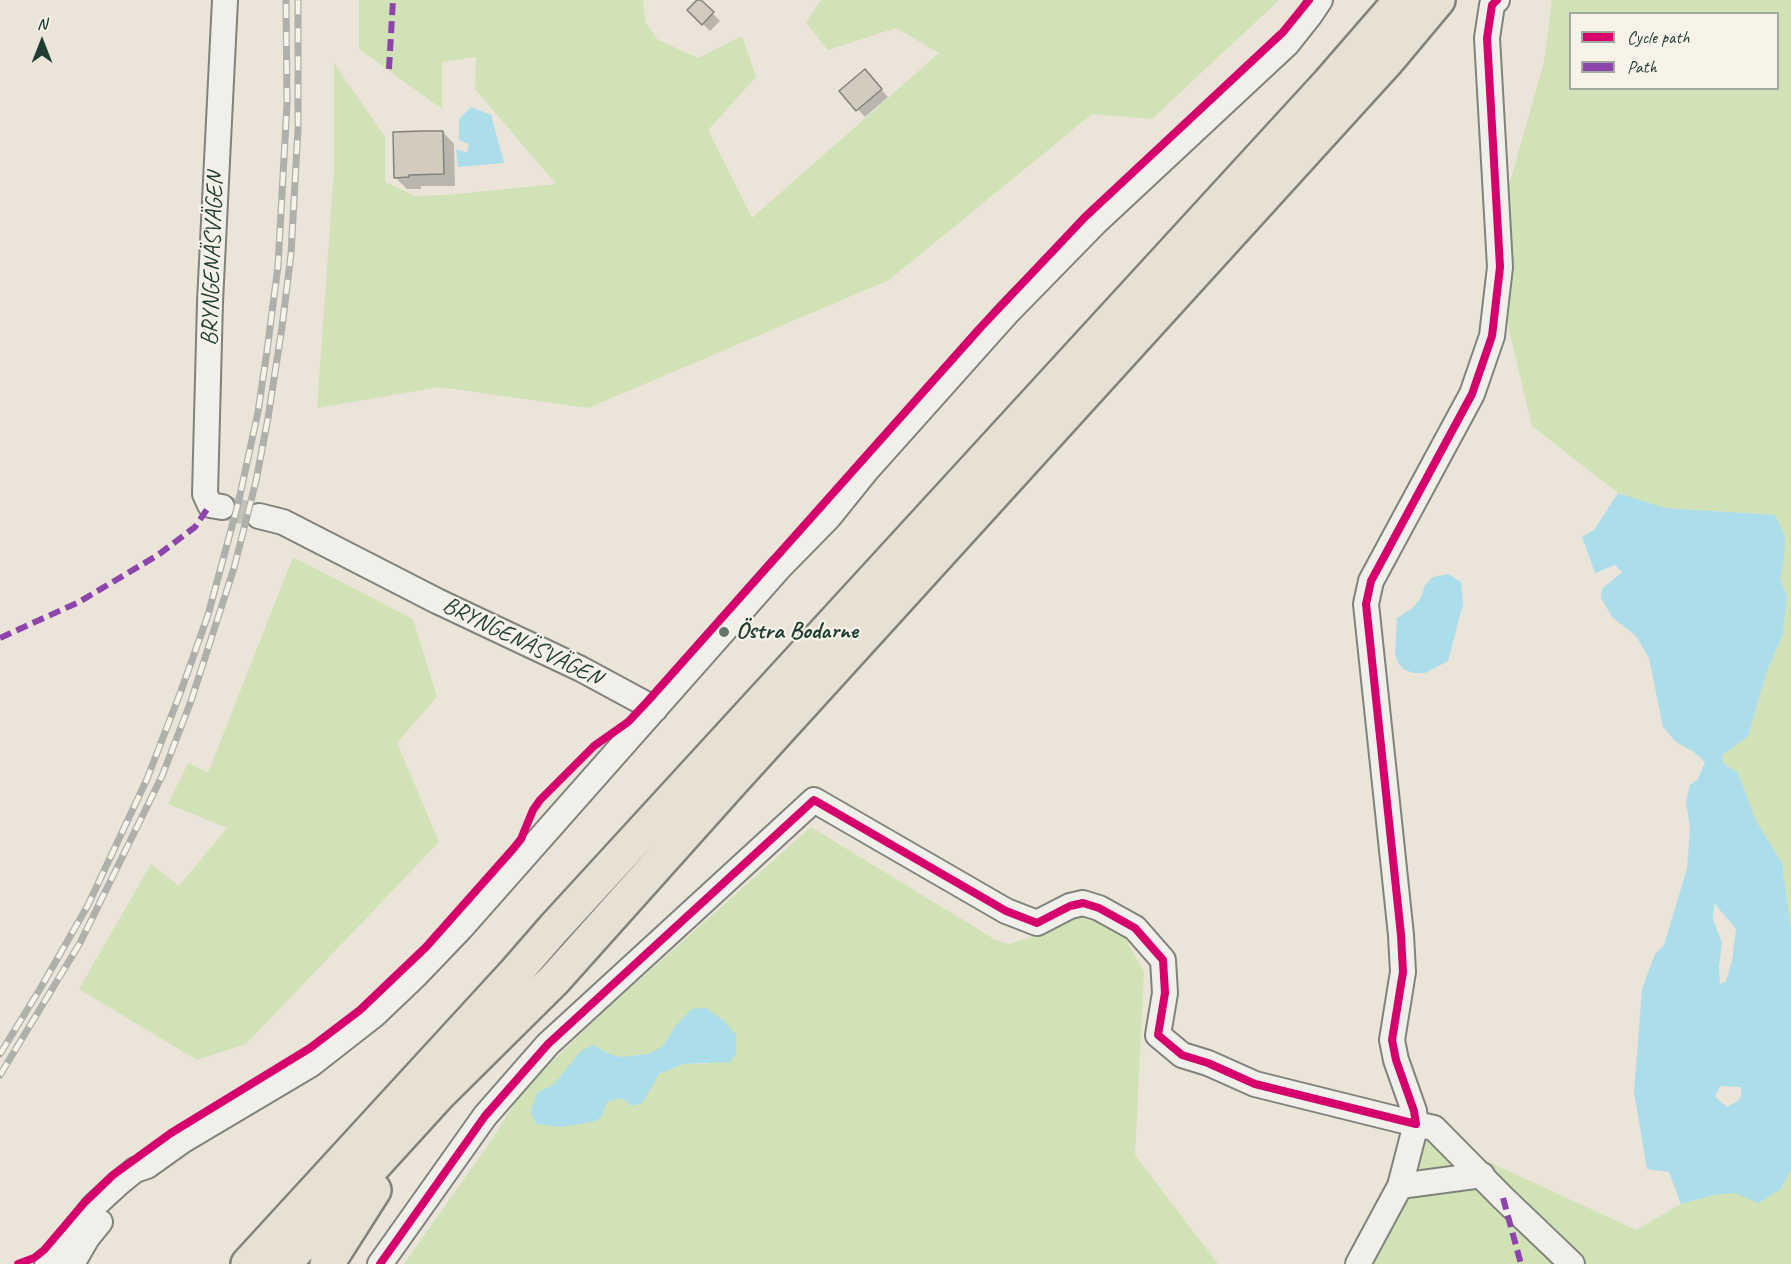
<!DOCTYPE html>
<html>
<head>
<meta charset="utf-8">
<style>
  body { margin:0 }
  #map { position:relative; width:1791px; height:1264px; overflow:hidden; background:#eae4d9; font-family:Caveat,sans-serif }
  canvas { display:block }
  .legend { position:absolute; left:1569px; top:12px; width:210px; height:78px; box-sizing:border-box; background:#f7f3e8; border:2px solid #a1aaa0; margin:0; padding:8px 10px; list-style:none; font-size:18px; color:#1f3d34 }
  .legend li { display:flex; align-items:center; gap:12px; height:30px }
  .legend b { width:30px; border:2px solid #a1aaa0 }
  .north { position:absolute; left:12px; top:12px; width:60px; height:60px; -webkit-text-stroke:4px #f7f3e8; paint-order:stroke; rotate:0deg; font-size:16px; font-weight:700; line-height:24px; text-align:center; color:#1f3d34 }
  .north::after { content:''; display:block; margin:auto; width:21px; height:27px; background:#1f3d34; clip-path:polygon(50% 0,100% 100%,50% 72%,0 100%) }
</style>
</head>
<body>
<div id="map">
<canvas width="1791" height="1264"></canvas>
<ul class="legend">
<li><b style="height:8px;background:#d6006c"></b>Cycle path</li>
<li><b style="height:8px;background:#8e44ad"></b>Path</li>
</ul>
<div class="north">N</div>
</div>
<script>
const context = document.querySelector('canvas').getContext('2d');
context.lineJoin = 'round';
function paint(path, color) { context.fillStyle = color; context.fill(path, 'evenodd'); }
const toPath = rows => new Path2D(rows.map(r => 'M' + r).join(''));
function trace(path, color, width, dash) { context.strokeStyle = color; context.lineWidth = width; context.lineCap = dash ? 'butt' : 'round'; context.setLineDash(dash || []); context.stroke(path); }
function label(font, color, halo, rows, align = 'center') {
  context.font = font + ' Caveat,sans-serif'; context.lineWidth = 4.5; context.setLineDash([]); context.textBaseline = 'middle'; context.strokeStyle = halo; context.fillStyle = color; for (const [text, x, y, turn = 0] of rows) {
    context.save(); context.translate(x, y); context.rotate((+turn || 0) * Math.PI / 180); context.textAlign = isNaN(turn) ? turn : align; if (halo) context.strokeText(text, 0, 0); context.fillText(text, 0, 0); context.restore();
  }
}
paint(toPath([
  [359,0,643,0,645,22,658,40,698,58,742,36,756,77,708,130,752,218,939,53,896,28,828,50,806,23,821,0,1279,0,1152,119,1092,114,889,280,588,408,439,387,317,408,334,171,334,63,385,137,385,182,414,196,447,195,556,184,475,89,476,57,442,62,442,109,359,49],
  [1552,0,1791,0,1791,930,1782,863,1756,821,1738,773,1723,763,1722,755,1748,736,1767,671,1783,634,1787,596,1780,578,1784,560,1775,515,1665,508,1618,493,1532,426,1498,284,1495,235,1544,62],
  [1570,14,1778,14,1778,88,1570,88],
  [293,557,413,619,437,697,397,743,439,842,246,1044,197,1060,79,989,151,864,179,886,227,828,168,804,188,763,208,773],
  [811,827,994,939,1009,944,1029,938,1038,928,1071,915,1090,912,1123,934,1144,972,1135,1155,1218,1264,404,1264,495,1135,522,1091,600,1015],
  [676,1025,708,1064,683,1064,658,1074,642,1103,632,1106,622,1098,606,1102,602,1115,537,1093,609,1054,621,1057,648,1054,663,1046],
  [1424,1132,1636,1230,1681,1204,1713,1195,1781,1189,1791,1169,1791,1264,1365,1264,1378,1237,1409,1195]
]), '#d1e2b6');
paint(toPath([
  [471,107,491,115,504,163,458,167,456,149,467,153,469,144,459,140,459,119],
  [1618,493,1665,508,1775,515,1785,537,1784,560,1780,578,1787,596,1783,634,1767,671,1748,736,1722,755,1723,763,1738,773,1756,821,1782,863,1791,930,1791,1169,1781,1189,1758,1203,1735,1193,1713,1195,1681,1204,1669,1172,1647,1169,1634,1092,1642,989,1655,954,1664,945,1687,869,1690,828,1686,802,1690,785,1698,779,1705,762,1694,752,1676,742,1663,727,1649,658,1636,636,1612,617,1601,598,1602,589,1622,572,1615,565,1595,573,1582,537,1594,530],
  [1714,903,1736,929,1732,961,1726,981,1720,984,1719,967,1722,942,1713,920],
  [1720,1086,1741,1087,1741,1097,1736,1102,1727,1107,1715,1097],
  [1448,574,1461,582,1463,604,1448,661,1425,673,1414,673,1405,670,1398,663,1395,653,1397,618,1413,608,1421,597,1425,585,1433,577],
  [706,1008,724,1021,736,1035,736,1054,730,1062,683,1064,659,1074,642,1103,632,1106,622,1098,607,1102,602,1115,596,1121,562,1127,536,1124,531,1112,537,1093,554,1084,581,1051,593,1045,609,1054,621,1057,648,1054,663,1046,676,1025,692,1009]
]), '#abddea');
paint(toPath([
  [699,0,720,21,710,31,689,10],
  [872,79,888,97,865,117,841,91],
  [443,132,454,144,455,186,421,186,421,189,407,189,395,177]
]), '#0003');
const building = toPath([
  [697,0,701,0,714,12,702,25,687,10,697,0],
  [865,69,882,89,856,111,839,91,865,69],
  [423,131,443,131,444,174,409,175,409,177,394,178,393,132,423,131]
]);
paint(building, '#d3ccbe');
trace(building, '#80837c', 1.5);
trace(toPath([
  [222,507,259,516]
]), '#c1c3b8', 24, [24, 12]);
const minor = toPath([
  [222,507,210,505,205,494,210,302,225,0],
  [259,516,283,522,437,601,581,669,655,709],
  [1400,1186,1482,1175],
  [47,1264,94,1206,119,1183,135,1170,147,1166,182,1141,310,1065,374,1015,416,975,461,928,780,567,829,517,866,471,1008,312,1095,223,1287,44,1310,15,1320,0],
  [72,1264,87,1238,100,1222],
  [380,1264,485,1116,548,1044,814,800,1006,911,1037,923,1070,906,1083,903,1099,908,1135,928,1163,960,1165,993,1158,1035,1182,1055,1208,1063,1255,1084,1416,1124,1414,1111,1396,1060,1392,1040,1403,972,1401,935,1366,604,1371,581,1472,394,1492,336,1500,267,1487,38,1492,5,1497,0],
  [1358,1264,1400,1186,1416,1124,1434,1128,1503,1198,1572,1264]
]);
const highway = toPath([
  [248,1264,515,973,555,927,1329,83,1401,0],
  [284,1264,440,1093,554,980,733,780,1387,61,1438,0],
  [327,1264,374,1190]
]);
trace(minor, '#80837c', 28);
trace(highway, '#80837c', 38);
trace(minor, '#f1efea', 24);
trace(highway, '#e7e1d3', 33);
const rail = toPath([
  [0,1054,40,989,88,905,147,779,181,691,208,615,238,504,258,412,267,351,278,266,287,104,286,0],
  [0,1075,80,943,162,776,191,701,234,568,256,481,268,418,282,327,291,254,298,129,298,0]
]);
trace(rail, '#aeb0ab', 7);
trace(rail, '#f7f3e8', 4.5, [14]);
trace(toPath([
  [389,69,393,0],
  [0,638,79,602,158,555,195,527,210,505],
  [1503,1198,1521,1264]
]), '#8e44ad', 6, [12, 6]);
trace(toPath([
  [18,1264,34,1258,44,1250,85,1202,113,1175,171,1133,310,1048,360,1010,426,947,513,849,521,839,533,810,540,800,594,746,628,722,646,703,981,327,1085,217,1283,32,1309,0],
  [380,1264,485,1116,548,1044,814,800,1006,911,1037,923,1070,906,1083,903,1099,908,1135,928,1163,960,1165,993,1158,1035,1182,1055,1208,1063,1255,1084,1416,1124,1414,1111,1396,1060,1392,1040,1403,972,1401,935,1366,604,1371,581,1472,394,1492,336,1500,267,1487,38,1492,5,1497,0]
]), '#d6006c', 8);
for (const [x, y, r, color] of [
  [724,632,6,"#66776e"]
]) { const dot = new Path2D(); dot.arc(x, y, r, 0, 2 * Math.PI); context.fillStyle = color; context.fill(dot); trace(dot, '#f7f3e8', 2); }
label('24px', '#1f3d34', '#f7f3e8', [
  ["BRYNGENÄSVÄGEN",213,259,-88],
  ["BRYNGENÄSVÄGEN",522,642,26]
]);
label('bold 24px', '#1f3d34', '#f7f3e8', [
  ["Östra Bodarne",736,632]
], 'left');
</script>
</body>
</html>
